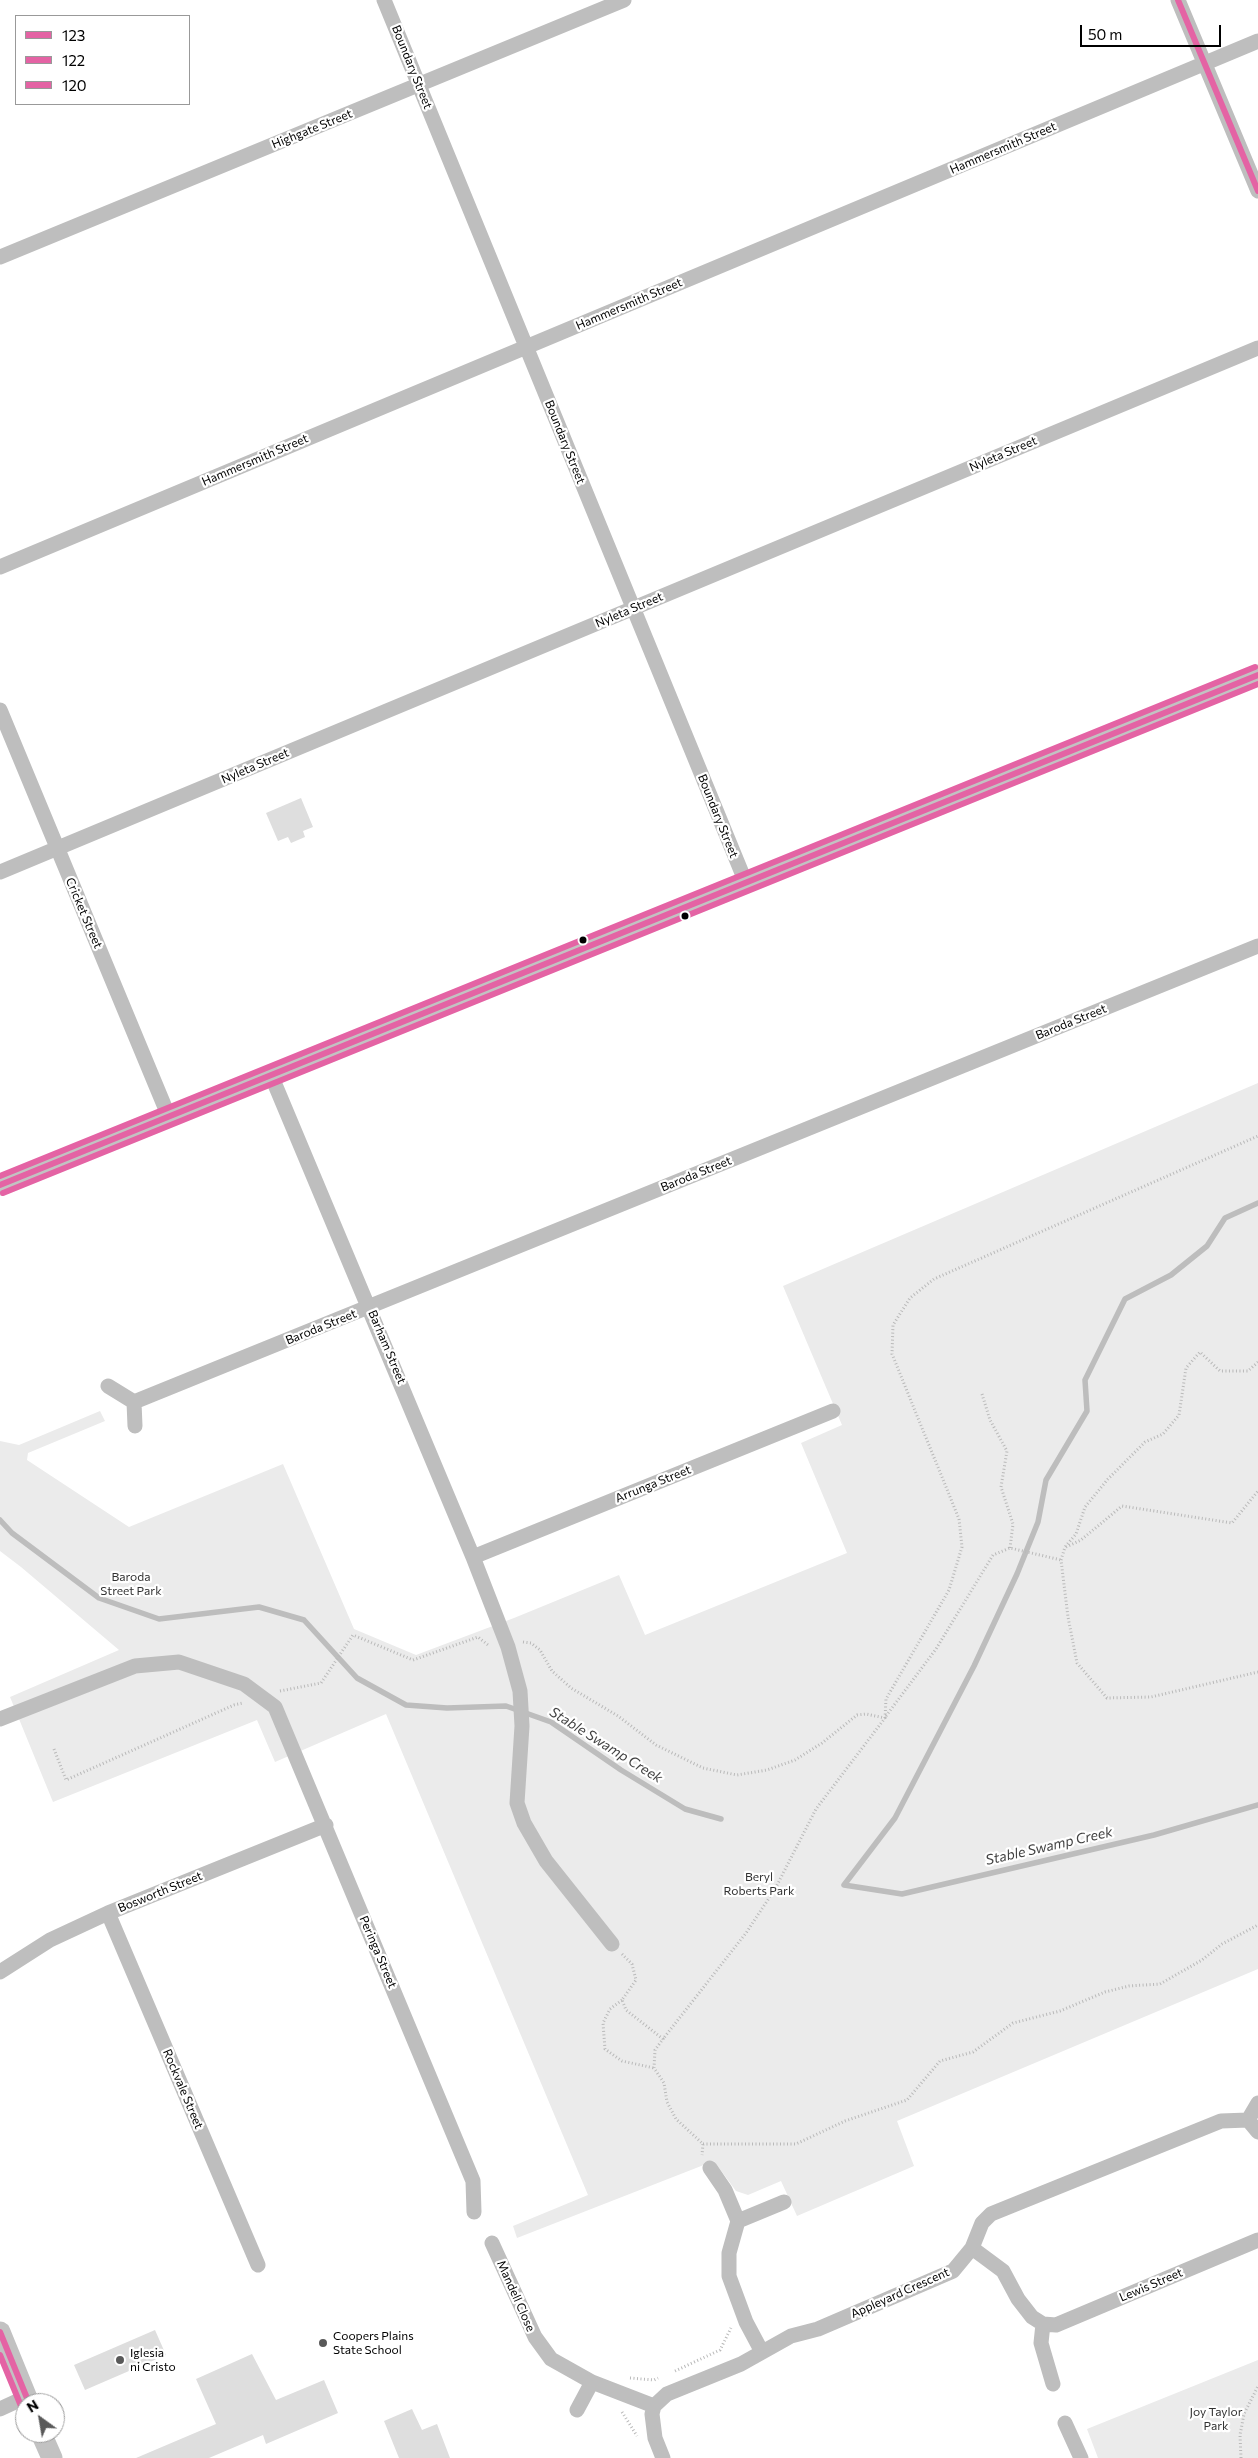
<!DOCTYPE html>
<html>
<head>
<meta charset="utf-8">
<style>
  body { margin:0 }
  #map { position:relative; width:1258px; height:2458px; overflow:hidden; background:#fff; font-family:Commissioner,sans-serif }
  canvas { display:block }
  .legend { position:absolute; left:15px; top:15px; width:175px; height:90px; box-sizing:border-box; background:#fff; border:1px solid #999; margin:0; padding:6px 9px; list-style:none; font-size:15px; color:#000 }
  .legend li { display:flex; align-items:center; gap:10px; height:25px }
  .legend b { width:25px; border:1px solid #999 }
  .north { position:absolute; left:15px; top:2393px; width:50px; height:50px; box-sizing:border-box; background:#fff; border:1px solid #999; border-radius:50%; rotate:328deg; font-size:14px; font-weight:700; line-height:20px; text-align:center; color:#000 }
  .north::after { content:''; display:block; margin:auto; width:18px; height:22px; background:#595959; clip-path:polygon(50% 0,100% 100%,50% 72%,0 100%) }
  .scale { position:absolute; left:1080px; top:25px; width:141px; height:22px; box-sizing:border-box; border:2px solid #000; border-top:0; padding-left:6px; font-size:15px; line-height:18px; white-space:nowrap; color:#000; -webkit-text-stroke:4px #fff; paint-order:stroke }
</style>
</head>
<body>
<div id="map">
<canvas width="1258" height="2458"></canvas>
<ul class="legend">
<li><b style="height:6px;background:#e463a4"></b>123</li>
<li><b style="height:6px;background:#e463a4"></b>122</li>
<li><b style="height:6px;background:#e463a4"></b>120</li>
</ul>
<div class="north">N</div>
<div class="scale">50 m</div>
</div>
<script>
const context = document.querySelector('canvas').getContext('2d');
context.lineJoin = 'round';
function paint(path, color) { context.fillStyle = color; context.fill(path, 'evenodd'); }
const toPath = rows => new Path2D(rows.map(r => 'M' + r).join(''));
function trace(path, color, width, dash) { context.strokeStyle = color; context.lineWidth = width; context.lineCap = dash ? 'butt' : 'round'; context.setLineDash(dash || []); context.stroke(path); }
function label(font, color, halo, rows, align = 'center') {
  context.font = font + ' Commissioner,sans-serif'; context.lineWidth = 4.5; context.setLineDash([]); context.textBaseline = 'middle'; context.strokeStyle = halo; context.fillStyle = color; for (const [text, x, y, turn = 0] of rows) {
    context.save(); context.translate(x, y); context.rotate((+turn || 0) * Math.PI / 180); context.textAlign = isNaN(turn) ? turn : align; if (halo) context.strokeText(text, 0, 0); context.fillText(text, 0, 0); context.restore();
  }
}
paint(toPath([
  [1258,1083,1258,1969,897,2121,914,2166,797,2216,781,2181,748,2195,736,2191,714,2161,517,2238,513,2226,588,2195,386,1714,275,1762,257,1720,53,1802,10,1697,119,1650,21,1567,0,1551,0,1441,19,1445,100,1411,105,1421,28,1453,27,1460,129,1527,283,1464,354,1629,416,1655,514,1618,619,1575,645,1635,847,1553,801,1443,842,1425,783,1286],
  [1258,2360,1258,2458,1098,2458,1087,2429]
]), '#ebebeb');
trace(toPath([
  [1258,1203,1225,1218,1207,1246,1171,1275,1125,1299,1085,1380,1087,1411,1046,1480,1038,1522,1017,1574,974,1666,895,1818,844,1885,902,1894,1154,1835,1258,1805],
  [0,1520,12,1533,99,1598,159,1619,259,1607,304,1620,357,1678,406,1705,447,1708,506,1706,551,1722,621,1770,685,1809,721,1819]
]), '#bdbdbd', 5.5);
paint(toPath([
  [301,798,313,827,303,831,305,837,291,843,288,837,278,841,266,813],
  [155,2330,166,2355,85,2390,74,2365],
  [252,2354,276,2400,324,2380,338,2413,266,2444,263,2435,209,2458,136,2458,216,2424,196,2379],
  [412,2409,422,2430,437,2424,450,2458,399,2458,384,2421]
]), '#dedede');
trace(toPath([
  [1258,1362,1248,1371,1220,1371,1200,1352,1186,1368,1179,1415,1163,1434,1145,1442,1108,1479,1085,1507,1076,1534,1065,1547,1061,1560,1068,1617,1077,1663,1107,1698,1151,1697,1258,1672],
  [982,1394,990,1420,1007,1451,1001,1487,1013,1524,1010,1548],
  [1066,1547,1081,1540,1122,1506,1232,1523,1258,1491],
  [523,1642,531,1643,540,1650,552,1671,571,1688,618,1716,656,1745,703,1768,737,1775,767,1770,795,1760,822,1743,857,1715,866,1714,885,1718,816,1809,775,1889,746,1933,663,2039],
  [280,1691,321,1683,353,1635,413,1660,478,1637,488,1645],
  [886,1716,936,1649,993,1555,1010,1548,1061,1560],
  [885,1718,886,1699,949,1590,962,1547,959,1519,892,1354,893,1325,910,1298,934,1279,1258,1136],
  [54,1749,66,1780,234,1705,243,1703],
  [622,1954,632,1964,636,1980,622,2000,626,2010,663,2039,655,2050,654,2068,664,2083,667,2102,676,2119,703,2144,702,2155],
  [622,2000,610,2009,603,2023,605,2049,622,2061,654,2068],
  [703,2144,796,2144,845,2121,907,2100,940,2061,973,2052,1013,2023,1060,2011,1105,1992,1129,1986,1160,1984,1202,1960,1222,1944,1258,1925],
  [675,2371,720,2350,731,2328],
  [630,2378,654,2380,658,2378],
  [622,2412,637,2436],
  [1241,2458,1240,2435,1244,2414,1258,2386]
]), '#b9b9b9', 3, [1, 2.5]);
trace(toPath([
  [384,0,746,883],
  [1178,0,1258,191],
  [0,257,624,0],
  [0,567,1258,41],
  [0,710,169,1117],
  [0,872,1258,348],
  [271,1075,473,1557,508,1647,520,1691,522,1726,517,1803,524,1823,546,1861,612,1944],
  [108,1386,134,1402,135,1426],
  [134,1402,1258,946],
  [473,1557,833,1411],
  [0,1719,135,1666,179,1662,244,1684,275,1707,473,2181,474,2212],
  [108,1913,258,2265],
  [0,1972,50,1940,108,1913,326,1825],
  [1248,2120,1258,2103],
  [710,2168,725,2190,738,2221,729,2253,729,2276,746,2322,762,2352],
  [738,2221,784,2202],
  [492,2243,535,2337,551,2359,592,2382,654,2406],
  [972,2248,1003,2271,1018,2299,1032,2317,1043,2324,1056,2325,1258,2240],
  [1043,2324,1041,2343,1053,2384],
  [0,2409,26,2397],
  [577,2410,592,2382],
  [1065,2423,1081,2458],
  [663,2458,655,2438,652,2414,654,2406,667,2394,741,2364,791,2336,818,2329,953,2271,972,2248,982,2223,991,2214,1221,2121,1248,2120,1258,2132]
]), '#bebebe', 15);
trace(toPath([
  [0,1185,1258,675],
  [0,2332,29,2403],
  [41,2433,52,2458]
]), '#c2c2c2', 21);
trace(toPath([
  [1178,0,1258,191],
  [0,1185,1258,675],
  [0,2332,29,2403]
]), '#e463a4', 6);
trace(toPath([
  [3,1193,1258,684],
  [0,2355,21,2406]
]), '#e463a4', 6);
trace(toPath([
  [0,1176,1255,667]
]), '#e463a4', 6);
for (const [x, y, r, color] of [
  [685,916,4.5,"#000"],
  [583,940,4.5,"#000"],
  [323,2343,5,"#595959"],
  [120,2360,5,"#595959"]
]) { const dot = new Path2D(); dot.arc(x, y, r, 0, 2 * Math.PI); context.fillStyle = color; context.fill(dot); trace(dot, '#fff', 2); }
label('12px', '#000', '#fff', [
  ["Boundary Street",412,67,68],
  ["Highgate Street",312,129,-22],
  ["Hammersmith Street",1003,148,-23],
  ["Hammersmith Street",629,304,-23],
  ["Boundary Street",565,442,68],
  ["Nyleta Street",1003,454,-23],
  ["Hammersmith Street",255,460,-23],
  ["Nyleta Street",629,610,-23],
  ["Nyleta Street",255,766,-23],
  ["Boundary Street",718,816,68],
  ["Cricket Street",84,913,67],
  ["Baroda Street",1071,1022,-22],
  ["Baroda Street",696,1174,-22],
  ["Baroda Street",321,1327,-22],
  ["Barham Street",387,1347,67],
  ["Arrunga Street",653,1484,-22],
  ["Bosworth Street",160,1892,-22],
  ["Peringa Street",378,1952,67],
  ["Rockvale Street",183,2089,67],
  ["Lewis Street",1151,2285,-23],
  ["Appleyard Crescent",900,2293,-24],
  ["Mandell Close",516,2296,66]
]);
label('12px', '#313131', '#fff', [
  ["Baroda",131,1577],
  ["Street Park",131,1591],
  ["Beryl",759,1877],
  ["Roberts Park",759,1891],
  ["Joy Taylor",1216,2412],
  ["Park",1216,2426]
]);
label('12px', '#000', '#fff', [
  ["Coopers Plains",333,2336],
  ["State School",333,2350],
  ["Iglesia",130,2353],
  ["ni Cristo",130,2367]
], 'left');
label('italic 14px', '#424242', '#fff', [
  ["Stable Swamp Creek",606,1745,32],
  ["Stable Swamp Creek",1049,1846,-13]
]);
</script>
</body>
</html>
